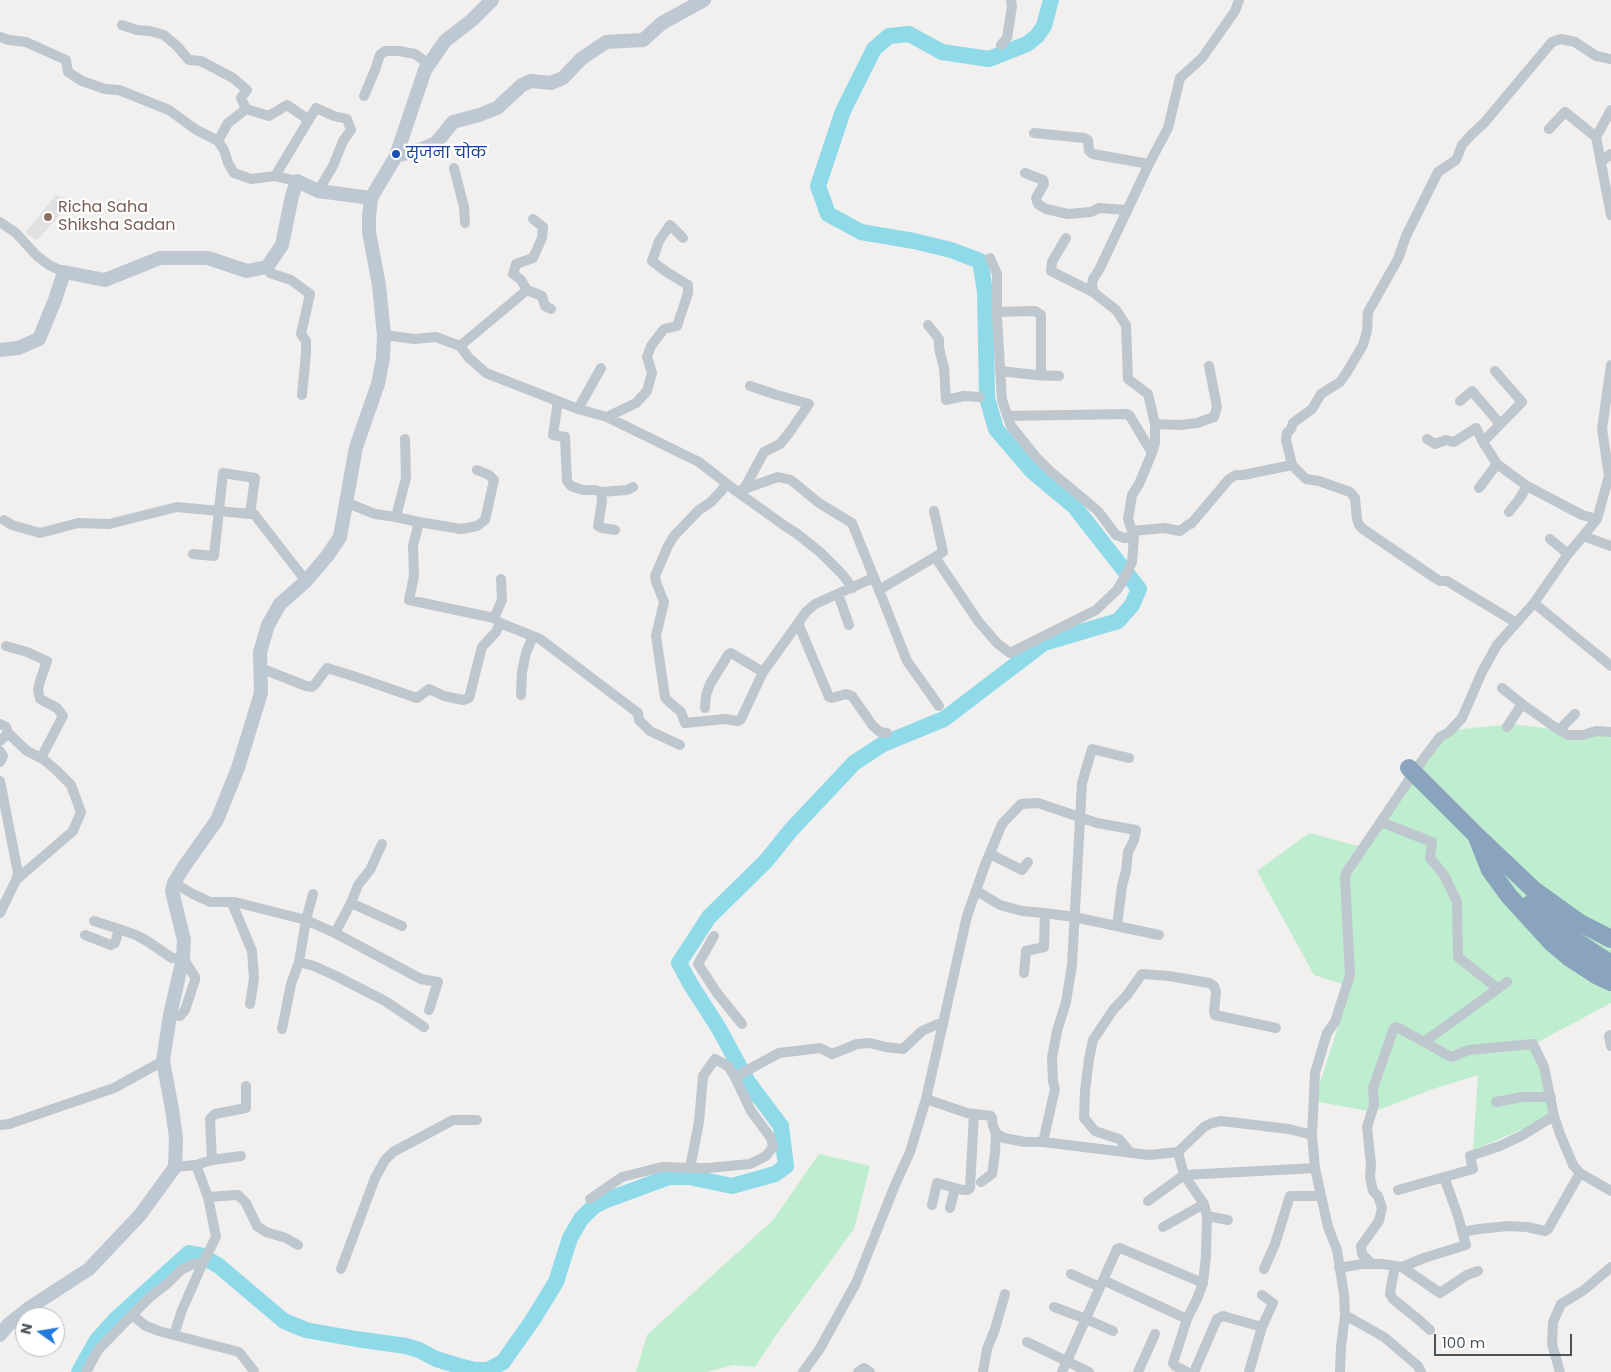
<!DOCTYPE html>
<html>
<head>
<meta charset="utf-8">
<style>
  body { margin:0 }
  #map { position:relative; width:1611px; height:1372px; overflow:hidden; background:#f2efef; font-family:Poppins,sans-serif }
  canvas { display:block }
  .north { position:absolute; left:15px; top:1307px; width:50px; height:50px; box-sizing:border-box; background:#fff; border:1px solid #b6babe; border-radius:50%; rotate:283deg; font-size:14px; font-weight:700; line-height:20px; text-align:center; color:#48535c }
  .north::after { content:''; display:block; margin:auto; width:18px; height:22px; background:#2079db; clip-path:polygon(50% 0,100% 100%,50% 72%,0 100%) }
  .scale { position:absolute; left:1434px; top:1334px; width:138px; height:22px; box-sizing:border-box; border:2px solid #48535c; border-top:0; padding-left:6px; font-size:15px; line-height:18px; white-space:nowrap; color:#48535c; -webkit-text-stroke:4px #fff; paint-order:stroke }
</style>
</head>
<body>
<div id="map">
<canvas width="1611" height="1372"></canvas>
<div class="north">N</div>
<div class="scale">100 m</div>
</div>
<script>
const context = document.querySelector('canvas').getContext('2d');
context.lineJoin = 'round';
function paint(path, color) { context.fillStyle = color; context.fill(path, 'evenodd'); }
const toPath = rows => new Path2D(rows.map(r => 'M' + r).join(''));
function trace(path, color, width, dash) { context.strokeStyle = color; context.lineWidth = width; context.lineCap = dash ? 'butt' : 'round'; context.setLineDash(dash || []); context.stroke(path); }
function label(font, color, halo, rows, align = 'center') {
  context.font = font + ' Poppins,"Noto Sans Devanagari",sans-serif'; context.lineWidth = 4.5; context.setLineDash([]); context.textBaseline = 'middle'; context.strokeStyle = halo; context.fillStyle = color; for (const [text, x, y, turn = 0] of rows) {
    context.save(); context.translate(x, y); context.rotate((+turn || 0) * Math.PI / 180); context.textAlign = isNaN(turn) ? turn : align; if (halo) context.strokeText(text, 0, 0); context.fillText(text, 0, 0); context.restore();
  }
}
paint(toPath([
  [56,195,73,201,37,240,25,233]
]), '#e3e0e1');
paint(toPath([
  [1513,724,1611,737,1611,1003,1534,1044,1554,1116,1473,1150,1478,1075,1433,1089,1373,1112,1314,1101,1351,987,1314,975,1257,871,1309,833,1366,848,1409,768,1442,731],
  [819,1154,870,1166,854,1229,776,1335,755,1367,733,1365,707,1372,636,1372,647,1335,773,1220]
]), '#bfedcf');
trace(toPath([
  [79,1372,97,1340,115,1320,189,1253,200,1255,219,1266,284,1321,306,1330,356,1339,406,1346,419,1350,436,1359,459,1366,475,1370,488,1370,503,1362,532,1321,556,1282,570,1238,581,1219,593,1207,604,1201,669,1177,689,1177,732,1186,775,1174,786,1166,781,1126,748,1082,718,1027,691,985,679,963,709,917,766,861,791,830,854,763,883,744,944,719,1044,643,1118,621,1132,605,1139,589,1074,506,1032,471,996,429,987,398,985,291,980,261,951,250,914,241,861,232,828,214,818,186,843,111,874,49,889,36,909,34,942,52,989,59,1027,44,1037,36,1044,26,1051,0]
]), '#8edae9', 16);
trace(toPath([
  [122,25,137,30,150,31,164,35,177,46,189,60,201,61,233,78,247,90,241,98,246,109,269,116,287,105,309,120],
  [0,37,9,40,26,42,66,60,68,72,82,81,105,89,119,90,169,110,195,129,218,141,224,150,228,163,234,173,251,179,275,176,297,181],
  [1001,45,1007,38,1012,6,1011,0],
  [364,96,375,70,380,55,385,51,399,51,415,54,429,64],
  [1611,110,1596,137,1611,215],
  [1549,129,1565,112,1596,137],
  [1034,133,1084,138,1088,140,1089,151,1093,154,1149,164],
  [218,141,228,123,246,109],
  [1601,162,1611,154],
  [454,168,464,207,465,223],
  [1025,173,1043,180,1044,184,1036,198,1038,204,1046,209,1068,214,1091,212,1099,208,1127,210],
  [275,176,316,108,334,116,347,119,351,130,343,141,333,166,318,191],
  [0,222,16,233,37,256,49,265,64,272],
  [1066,238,1052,262,1051,271,1093,292],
  [990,258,997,274,997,318,1002,400,1011,426,1036,457,1050,471,1098,511,1116,535,1124,538,1134,537],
  [267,267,270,273,291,280,310,294,301,334,306,341,306,353,302,395],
  [527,290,542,296,545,306,551,309],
  [997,312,1035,311,1041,315,1041,376],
  [928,325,939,339,939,348,944,368,946,400,964,396,980,397],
  [384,335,415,339,436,337,460,346,469,358,486,373,578,409,607,417,699,462,736,491,744,489,764,452,780,444,789,433,809,404,777,395,750,386],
  [460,346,527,290,521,280,513,274,516,264,533,258,542,238,543,227,533,219],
  [1000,371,1036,375,1059,376],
  [558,401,553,435,565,437,567,481,571,486,583,490,595,490,601,492,602,501,598,526,602,528,615,530],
  [1460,401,1472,391,1500,424],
  [578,409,601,368],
  [1007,416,1127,414,1130,416,1152,453],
  [607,417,636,403,647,391,652,373,647,357,651,346,664,329,677,326,688,293,688,285,665,271,652,261,659,241,670,225,683,238],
  [1155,424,1180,425,1197,423,1214,417,1217,407,1209,366],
  [1427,439,1435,444,1446,440,1454,442,1476,428,1483,442],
  [1497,464,1527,486,1582,515,1597,519],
  [726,484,722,490,711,502,699,510,674,536,668,546,655,576,656,582,664,602,656,636,665,697,667,700,681,712,685,723,725,719,738,721,741,719,763,672,806,612,815,604,873,578],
  [1479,488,1497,464,1483,442,1522,402,1495,371],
  [744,489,778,477,791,480,819,503,852,523,879,590,935,557],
  [736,491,785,526,796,533,820,552,842,574,853,588],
  [601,492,627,490,633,487],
  [345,502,375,514,396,517,419,522,461,529,477,526,485,520,494,480,489,475,477,470],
  [934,511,943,552,935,557,978,621,997,643,1010,653,1096,610,1117,590,1124,579,1132,562,1134,537,1128,519,1132,495,1139,484,1152,453,1155,443,1155,424,1148,394,1128,379,1126,325,1116,310,1093,292,1092,284,1093,279,1099,270,1149,164,1168,128,1180,78,1202,58,1235,11,1239,0],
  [1509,512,1520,498,1527,486],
  [396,517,406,478,405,439],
  [4,520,12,525,40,533,78,523,109,524,177,507,250,514,254,514,306,581],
  [419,522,413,546,414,576,409,600,494,618,500,623,540,639,638,713,639,720,650,731,680,745],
  [1132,531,1164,528,1180,531,1189,524,1191,524,1229,479,1236,475,1243,475,1292,465],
  [1583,536,1597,519,1609,476,1602,429,1611,365],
  [1550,539,1568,554],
  [193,554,214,556,223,473,255,478,250,514],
  [879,590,907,661,939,706],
  [838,594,849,625],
  [1534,603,1611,666],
  [494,618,502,600,501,579],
  [1515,622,1447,581,1440,581,1435,578,1363,529,1359,525,1357,519,1355,498,1350,492,1319,481,1306,479,1292,465,1286,440,1287,433,1291,429,1293,423,1297,420,1312,409,1321,394,1340,382,1347,372,1363,345,1367,331,1368,312,1398,259,1406,236,1438,172,1456,160,1462,145,1471,135,1484,123,1552,42,1561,39,1575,42,1596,56,1611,59],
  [798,623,829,697,832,698,846,694,852,696,873,726,880,732,887,733],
  [6,646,27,652,47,661,40,681,38,690,40,699,57,708,63,716,41,758],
  [261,670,268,671,306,686,312,687,316,683,327,668,353,676,417,698,429,689,444,696,463,700,469,698,482,647,496,632,500,623],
  [1502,688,1522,704,1559,730,1575,714],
  [521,695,522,672,526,653,533,636],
  [705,708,706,695,710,684,728,655,731,653,763,672],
  [0,724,6,727,8,733],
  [1507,727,1522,704],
  [1559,730,1568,735,1583,735,1596,731,1611,732],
  [0,741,8,733,27,751,43,759,55,769,71,785,81,812,73,831,16,880,0,913],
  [0,751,3,756,0,762],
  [0,781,18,873,16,880],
  [1381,822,1432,842,1430,858,1444,875,1457,902,1458,957,1497,988],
  [990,854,1022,870,1028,862],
  [174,883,193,894,210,902,235,902,306,920,335,933,421,979,438,982,429,1010],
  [977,891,1000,905,1022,911,1045,913,1074,917,1159,935],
  [232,903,252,951,254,979,250,1004],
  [351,903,358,885,370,870,382,844],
  [94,921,119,929],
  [335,933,351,903,402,926],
  [85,935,111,945,115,943,119,929,136,935,147,941,172,958,183,958,195,977,195,980,185,1010,180,1016,170,1015],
  [714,936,698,964,717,993,742,1024],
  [299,962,314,966,336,976,385,1001,424,1027],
  [1024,973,1026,951,1044,947,1045,913],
  [1507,982,1424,1042,1451,1057,1469,1050,1533,1044,1544,1067,1554,1116,1560,1134,1573,1165,1580,1173,1611,1191],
  [282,1029,291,984,299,962,306,920,313,894],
  [1611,1035,1609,1036,1611,1046],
  [735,1077,779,1053,820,1048,832,1054,857,1044,870,1043,885,1047,903,1049,922,1031,938,1024,943,1025],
  [926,1099,967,1113,991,1116,992,1118,993,1126,996,1133,1004,1138,1025,1142,1043,1142,1149,1155,1178,1152,1204,1127,1212,1123,1221,1121,1289,1129,1312,1135,1315,1168,1328,1227,1337,1250,1344,1294,1345,1315,1341,1347,1340,1372],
  [1496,1102,1522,1097,1551,1097],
  [0,1125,9,1124,114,1088,163,1061],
  [1312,1135,1315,1073,1327,1033,1335,1022,1350,975,1345,879,1346,873,1424,758,1440,737,1449,732,1462,718,1482,672,1497,645,1534,603,1568,554,1583,536,1611,546],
  [1043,1142,1055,1089,1053,1082,1052,1058,1057,1031,1066,1002,1072,965,1082,783,1092,749,1129,758],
  [1131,1153,1119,1139,1095,1131,1084,1118,1085,1091,1089,1059,1093,1040,1113,1010,1127,995,1142,974,1169,976,1209,983,1214,986,1216,992,1214,1011,1215,1015,1276,1028],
  [212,1160,210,1119,215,1114,246,1108,246,1086],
  [196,1165,208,1197,216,1237,201,1267],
  [175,1167,196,1165,212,1160,241,1156],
  [981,1182,992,1174,995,1153,996,1133],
  [1398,1190,1473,1169,1470,1156,1500,1146,1521,1136,1554,1116],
  [208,1197,238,1195,246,1203,257,1226,266,1232,286,1238,298,1245],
  [590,1199,622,1177,662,1167,690,1168,708,1168,750,1164,766,1156,773,1147,771,1138,751,1111,735,1077,728,1066,715,1059,703,1076,699,1122,690,1168],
  [1148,1201,1184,1175,1315,1168],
  [932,1205,937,1183,963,1190,968,1190,970,1188,974,1114],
  [950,1208,955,1188],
  [1207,1216,1228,1220],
  [1163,1227,1204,1204],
  [1462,1232,1479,1229,1508,1226,1527,1227,1545,1231,1548,1229,1580,1173],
  [1372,1264,1362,1254,1361,1246,1379,1221,1382,1208,1378,1196,1373,1191,1370,1177,1371,1164,1367,1127,1374,1105,1373,1088,1394,1028,1397,1027,1424,1042],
  [1395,1266,1391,1287,1390,1294,1393,1299,1419,1320,1430,1330],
  [1402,1267,1440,1293,1467,1275,1478,1271],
  [1339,1268,1362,1264,1383,1264,1402,1267,1424,1258,1466,1245,1457,1213,1444,1177],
  [341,1269,375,1178,385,1160,393,1152,453,1120,477,1120],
  [1264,1269,1275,1244,1290,1196,1321,1196],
  [1071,1274,1100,1287],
  [1103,1280,1187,1319,1197,1299,1203,1283,1206,1256,1207,1216,1204,1204,1184,1175,1178,1152],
  [1054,1307,1086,1319,1113,1331],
  [132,1315,146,1326,159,1331,174,1335],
  [1345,1315,1384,1337,1418,1366,1421,1372],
  [1262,1327,1273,1303,1262,1295],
  [1027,1342,1089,1372],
  [86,1372,98,1350,132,1315,150,1297,168,1283,181,1270,195,1263,201,1267,182,1310,174,1335,239,1352,254,1371],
  [803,1372,819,1350,856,1283,895,1185,910,1152,926,1099,967,916,985,865,1002,824,1021,804,1038,803,1097,823,1136,830,1134,840,1128,852,1126,871,1122,886,1117,926],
  [858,1372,864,1368,870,1372],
  [983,1372,987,1349,995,1329,1005,1294],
  [1062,1372,1117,1249,1120,1248,1203,1283],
  [1138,1372,1155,1334],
  [1187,1372,1175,1366,1173,1363,1187,1319],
  [1194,1372,1217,1319,1223,1316,1262,1327,1249,1372],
  [1560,1372,1552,1344,1553,1322,1561,1304,1584,1290,1611,1267]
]), '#bec7ce', 10);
trace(toPath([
  [396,156,422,149,436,143,453,122,479,115,497,108,522,85,531,81,551,83,563,78,581,59,606,42,643,40,662,23,704,0],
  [0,350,18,348,39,339,55,300,64,272,105,280,160,258,208,258,247,271,267,267,282,245,292,196,297,181,318,191,371,198],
  [0,1335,8,1325,29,1308,89,1269,140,1215,175,1167,176,1138,172,1109,163,1061,170,1015,183,958,184,940,172,891,174,883,183,868,217,820,238,768,261,693,260,652,268,625,280,604,306,581,328,555,340,537,356,447,378,384,383,358,384,335,379,285,369,232,369,217,371,198,396,156,425,70,445,41,472,20,492,0]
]), '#bec8d2', 14);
trace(toPath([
  [1409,768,1477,836,1534,890,1580,923,1611,939],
  [1478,840,1490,870,1509,896,1551,942,1570,958,1596,975,1611,982],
  [1530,904,1565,934,1611,964]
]), '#89a4bc', 18);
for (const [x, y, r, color] of [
  [396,154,5,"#1a4fb4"],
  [48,217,5,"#8d6e63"]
]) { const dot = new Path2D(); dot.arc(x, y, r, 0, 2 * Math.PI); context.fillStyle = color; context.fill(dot); trace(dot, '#fff', 2); }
label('16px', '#164399', '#fff', [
  ["सृजना चोक",406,154]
], 'left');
label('16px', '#785e54', '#fff', [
  ["Richa Saha",58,208],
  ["Shiksha Sadan",58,226]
], 'left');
</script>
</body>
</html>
